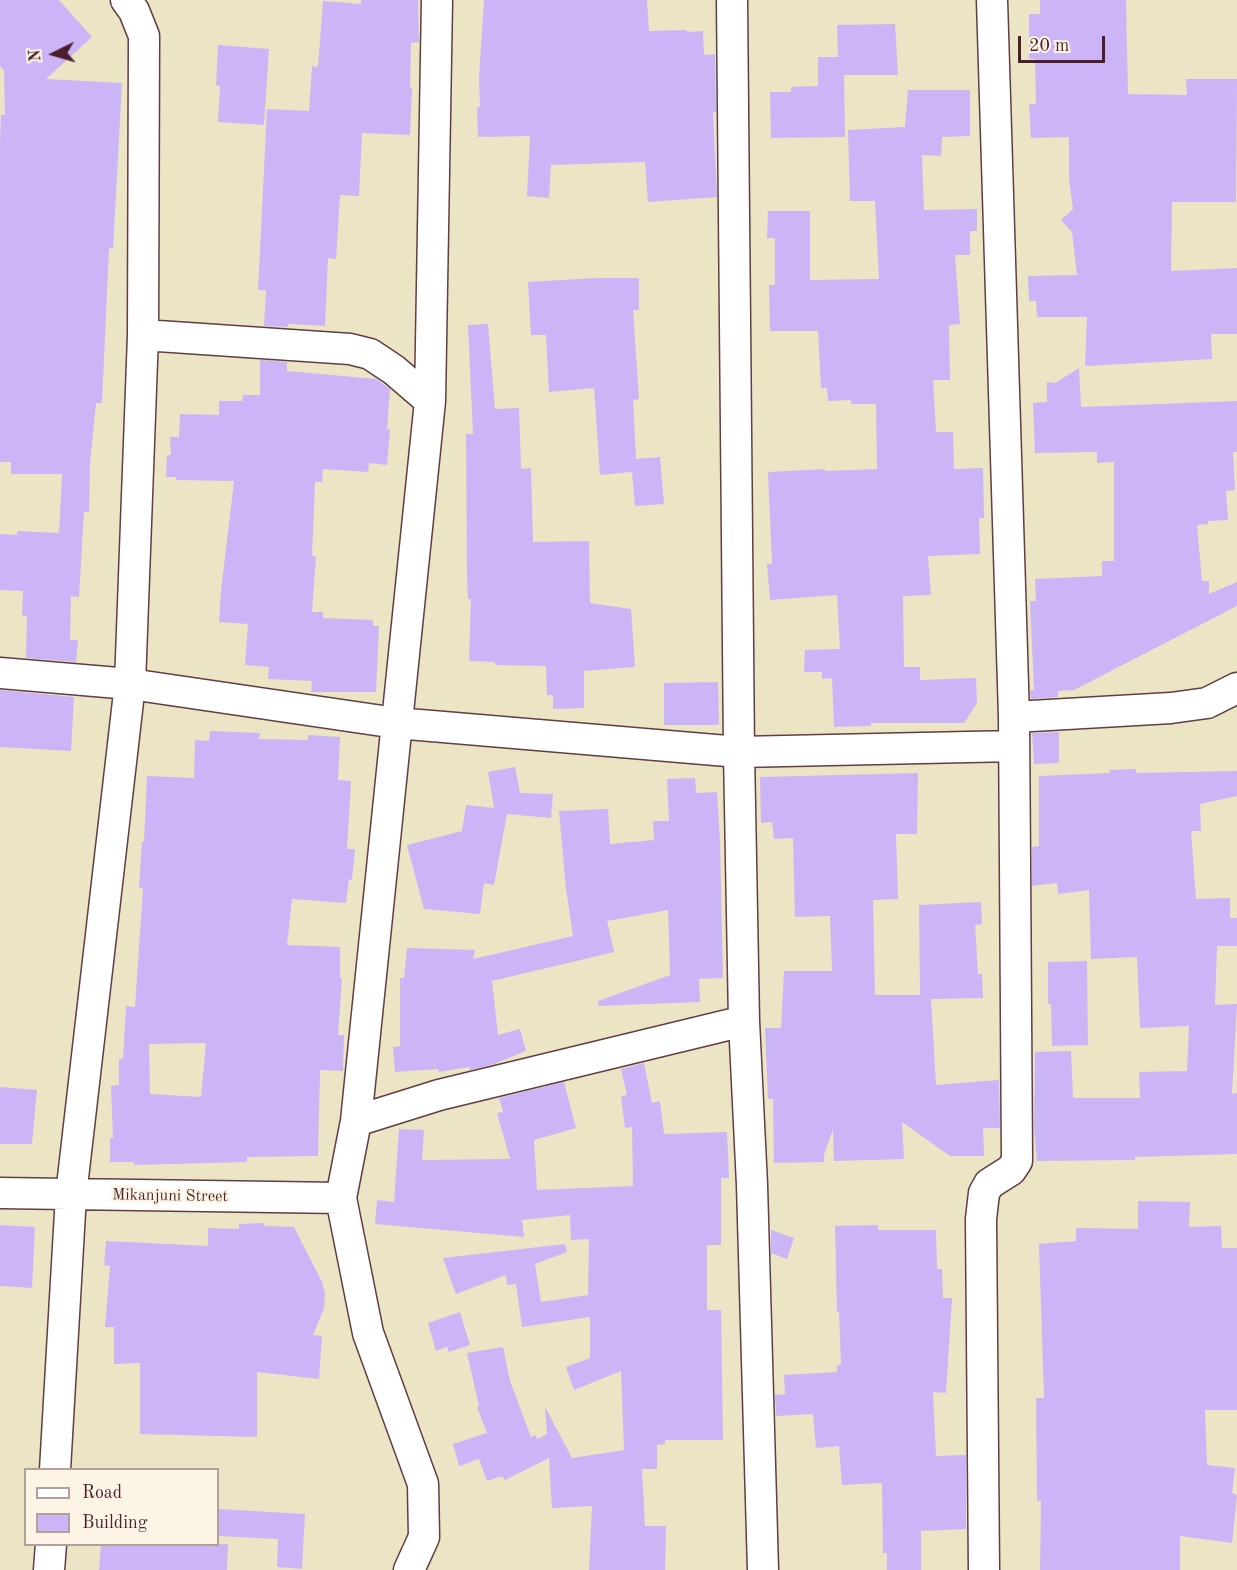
<!DOCTYPE html>
<html>
<head>
<meta charset="utf-8">
<style>
  body { margin:0 }
  #map { position:relative; width:1237px; height:1570px; overflow:hidden; background:#ebe4c5; font-family:"Old Standard TT",serif }
  canvas { display:block }
  .legend { position:absolute; left:24px; top:1468px; width:195px; height:78px; box-sizing:border-box; background:#fcf5e5; border:2px solid #b59f9b; margin:0; padding:8px 10px; list-style:none; font-size:18px; color:#4a1f2b }
  .legend li { display:flex; align-items:center; gap:12px; height:30px }
  .legend b { width:30px; border:2px solid #b59f9b }
  .north { position:absolute; left:24px; top:24px; width:60px; height:60px; -webkit-text-stroke:4px #fcf5e5; paint-order:stroke; rotate:265deg; font-size:16px; font-weight:700; line-height:24px; text-align:center; color:#4a1f2b }
  .north::after { content:''; display:block; margin:auto; width:21px; height:27px; background:#4a1f2b; clip-path:polygon(50% 0,100% 100%,50% 72%,0 100%) }
  .scale { position:absolute; left:1018px; top:36px; width:87px; height:27px; box-sizing:border-box; border:3px solid #4a1f2b; border-top:0; padding-left:8px; font-size:18px; line-height:21px; white-space:nowrap; color:#4a1f2b; -webkit-text-stroke:4px #fcf5e5; paint-order:stroke }
</style>
</head>
<body>
<div id="map">
<canvas width="1237" height="1570"></canvas>
<ul class="legend">
<li><b style="height:8px;background:#fff"></b>Road</li>
<li><b style="height:16px;background:#ccb5f6"></b>Building</li>
</ul>
<div class="north">N</div>
<div class="scale">20 m</div>
</div>
<script>
const context = document.querySelector('canvas').getContext('2d');
context.lineJoin = 'round';
function paint(path, color) { context.fillStyle = color; context.fill(path, 'evenodd'); }
const toPath = rows => new Path2D(rows.map(r => 'M' + r).join(''));
function trace(path, color, width, dash) { context.strokeStyle = color; context.lineWidth = width; context.lineCap = dash ? 'butt' : 'round'; context.setLineDash(dash || []); context.stroke(path); }
function label(font, color, halo, rows, align = 'center') {
  context.font = font + ' "Old Standard TT",serif'; context.lineWidth = 5; context.setLineDash([]); context.textBaseline = 'middle'; context.strokeStyle = halo; context.fillStyle = color; for (const [text, x, y, turn = 0] of rows) {
    context.save(); context.translate(x, y); context.rotate((+turn || 0) * Math.PI / 180); context.textAlign = isNaN(turn) ? turn : align; if (halo) context.strokeText(text, 0, 0); context.fillText(text, 0, 0); context.restore();
  }
}
paint(toPath([
  [0,0,59,0,92,37,46,79,122,83,113,249,109,248,102,403,96,403,90,463,89,512,84,512,79,597,71,596,70,640,78,640,76,662,26,658,27,616,22,615,23,591,0,590,0,534,17,535,17,531,59,533,62,474,11,474,11,462,0,462,0,142,1,115,5,115,4,70,0,66],
  [361,0,418,0,419,42,411,43,410,88,412,88,410,135,362,133,359,196,340,195,336,259,328,258,325,326,288,324,288,327,264,326,266,290,258,290,267,109,309,111,312,66,318,67,323,1,361,4],
  [484,0,647,0,649,31,687,30,687,32,703,31,704,55,715,54,716,112,713,112,717,197,648,202,645,162,551,165,549,198,527,196,530,136,478,137,477,107,480,107,479,78],
  [1040,0,1126,0,1128,94,1187,95,1186,79,1237,79,1236,202,1172,202,1171,271,1237,268,1237,334,1211,334,1212,359,1085,366,1087,317,1037,317,1036,301,1029,301,1028,276,1077,275,1072,232,1061,220,1073,209,1069,179,1069,137,1031,138,1029,104,1036,104,1035,59,1029,59,1029,14,1040,14],
  [895,24,898,75,844,75,845,137,771,138,770,92,791,92,791,87,818,86,818,57,838,57,837,25],
  [218,45,269,49,264,125,218,122,220,86,216,85],
  [908,90,970,90,970,136,942,137,941,156,922,155,924,210,977,209,977,231,970,231,970,255,955,255,960,324,949,325,950,380,933,380,936,432,953,432,954,469,983,468,984,518,979,518,980,554,928,556,931,595,903,596,904,667,920,667,920,680,976,678,977,703,964,723,871,723,871,726,834,727,832,678,822,679,822,672,804,672,805,650,840,649,837,595,770,600,767,564,772,564,768,472,825,469,825,471,877,469,876,404,851,404,851,400,828,401,827,388,821,388,818,331,770,331,769,285,775,285,775,238,767,238,768,211,810,211,810,280,879,279,875,201,850,201,848,130,905,127],
  [596,278,639,278,639,310,633,310,639,399,633,400,636,459,660,457,664,504,635,506,632,472,600,475,594,388,549,392,546,335,531,335,528,282],
  [488,324,495,409,519,408,521,469,531,468,533,542,589,541,590,603,631,609,635,667,584,671,584,708,553,709,553,695,547,695,546,666,495,665,495,662,469,661,471,599,468,599,467,576,466,434,473,434,468,325],
  [260,360,287,362,287,371,376,379,390,389,387,429,390,430,387,465,369,463,368,472,323,469,322,482,315,482,312,556,316,557,312,612,323,612,323,618,373,620,373,626,379,626,376,692,311,692,312,681,268,679,269,667,245,665,248,624,219,622,221,591,234,481,176,480,176,477,166,477,167,455,171,455,170,437,179,437,180,414,219,415,219,401,242,401,243,395,260,395],
  [1079,368,1081,407,1237,401,1237,452,1233,452,1235,490,1226,491,1228,520,1208,521,1208,524,1197,525,1202,581,1209,581,1209,594,1237,582,1237,606,1074,690,1058,691,1058,697,1031,699,1030,691,1034,690,1030,601,1036,601,1035,579,1102,576,1102,561,1114,561,1114,462,1097,463,1097,452,1035,453,1033,403,1047,402,1047,382,1055,383],
  [718,682,719,725,664,725,664,683],
  [0,690,74,697,71,751,0,747],
  [210,731,260,733,259,739,308,740,308,735,340,737,338,780,351,781,347,849,355,849,352,880,349,879,346,903,292,899,287,945,340,947,340,978,342,978,338,1035,344,1035,343,1071,320,1070,318,1156,247,1157,247,1162,134,1165,134,1162,110,1162,110,1138,113,1138,111,1086,119,1085,119,1059,123,1059,126,1006,135,1007,143,888,139,888,142,841,144,842,147,776,194,778,195,740,209,741],
  [206,1043,201,1097,150,1094,149,1044],
  [1059,732,1059,763,1034,764,1032,733],
  [515,767,520,793,553,794,551,818,507,814,494,885,484,883,480,914,424,909,407,845,462,831,466,805,494,808,488,772],
  [1136,769,1136,773,1237,771,1237,796,1200,804,1201,831,1191,831,1196,899,1230,898,1230,918,1237,918,1237,946,1217,946,1215,1005,1237,1004,1232,1094,1237,1093,1237,1154,1135,1157,1135,1160,1037,1161,1034,1127,1035,1052,1071,1051,1073,1098,1140,1098,1139,1072,1187,1071,1189,1026,1140,1028,1137,957,1091,959,1089,890,1058,894,1057,883,1032,886,1032,847,1039,846,1039,776,1110,773,1109,770],
  [918,773,917,834,896,834,898,899,873,900,875,995,920,995,919,905,981,902,982,924,975,925,978,974,982,974,983,998,931,999,936,1085,999,1080,1000,1128,983,1128,984,1156,950,1156,902,1122,904,1159,834,1161,833,1129,824,1155,824,1162,774,1163,773,1099,768,1099,765,1028,781,1028,784,971,832,971,830,916,795,917,793,838,774,839,772,822,761,823,760,777],
  [695,778,696,793,717,792,720,841,723,978,699,979,700,1002,599,1006,598,1001,670,975,668,910,607,921,614,952,492,981,498,1035,520,1029,526,1051,491,1065,470,1070,469,1067,439,1072,438,1069,395,1072,393,1047,400,1046,400,978,404,978,407,948,475,950,473,959,573,936,566,888,559,811,608,809,610,844,654,840,653,821,669,821,667,779],
  [1087,961,1088,1045,1052,1046,1051,1004,1048,1004,1048,962],
  [644,1063,652,1103,660,1101,664,1134,727,1132,729,1178,721,1178,721,1245,707,1245,707,1310,721,1310,723,1440,665,1440,665,1444,657,1445,657,1469,642,1469,645,1526,666,1526,665,1570,589,1570,592,1506,552,1508,549,1458,505,1480,502,1476,487,1481,479,1459,459,1466,453,1444,487,1433,477,1407,479,1406,467,1353,503,1347,510,1381,531,1437,535,1435,538,1439,547,1434,545,1407,572,1458,624,1450,621,1371,574,1390,566,1367,590,1358,590,1317,522,1327,516,1284,507,1285,506,1275,456,1294,443,1258,565,1244,567,1252,535,1264,541,1302,588,1295,589,1239,571,1240,570,1215,522,1220,524,1237,375,1224,377,1200,394,1202,399,1129,424,1130,422,1160,510,1159,497,1113,503,1112,499,1098,564,1082,576,1128,534,1140,537,1190,633,1186,632,1127,625,1128,621,1096,627,1095,621,1069],
  [0,1087,37,1090,32,1144,0,1144],
  [1138,1201,1190,1202,1189,1227,1221,1226,1222,1248,1237,1248,1237,1410,1205,1410,1207,1465,1235,1468,1232,1493,1237,1495,1232,1543,1180,1536,1180,1570,1040,1570,1041,1501,1037,1501,1036,1398,1044,1398,1039,1244,1076,1241,1076,1228,1138,1229],
  [264,1223,264,1226,294,1227,322,1282,325,1294,324,1308,313,1335,322,1336,319,1379,257,1372,257,1437,140,1434,140,1363,114,1364,114,1327,105,1327,110,1266,104,1265,106,1241,208,1246,208,1228,239,1229,239,1224],
  [0,1225,35,1227,32,1288,0,1286],
  [878,1225,878,1230,936,1230,937,1269,942,1269,943,1298,952,1298,946,1393,933,1392,936,1456,966,1455,966,1529,921,1531,921,1570,887,1570,887,1553,883,1553,882,1483,842,1485,839,1446,816,1448,813,1414,776,1416,775,1395,785,1394,784,1375,837,1372,837,1365,841,1365,839,1312,837,1312,835,1226],
  [771,1230,794,1238,787,1259,771,1253],
  [460,1312,470,1345,449,1352,447,1347,436,1351,428,1323],
  [218,1509,305,1514,302,1569,277,1567,278,1539,218,1536],
  [228,1544,227,1570,99,1570,101,1545]
]), '#ccb5f6');
const street = toPath([
  [732,0,739,752,744,1021,752,1185,763,1570],
  [143,335,350,349,370,354,394,370,430,401],
  [0,673,130,684,396,723,739,752,1014,746],
  [1014,717,1171,708,1207,703,1237,688],
  [356,1121,439,1095,744,1021],
  [0,1193,341,1198],
  [55,1470,71,1195,130,684,143,335,144,36,134,11,126,0],
  [49,1570,51,1544],
  [409,1570,424,1537,423,1484,368,1333,341,1198,356,1121,430,401,437,0],
  [984,1570,981,1219,984,1193,989,1184,1011,1170,1017,1161,1014,717,992,0]
]);
trace(street, '#623d42', 33);
trace(street, '#fff', 30);
label('16px', '#4a1f2b', '#fcf5e5', [
  ["Mikanjuni Street",170,1196,1]
]);
</script>
</body>
</html>
